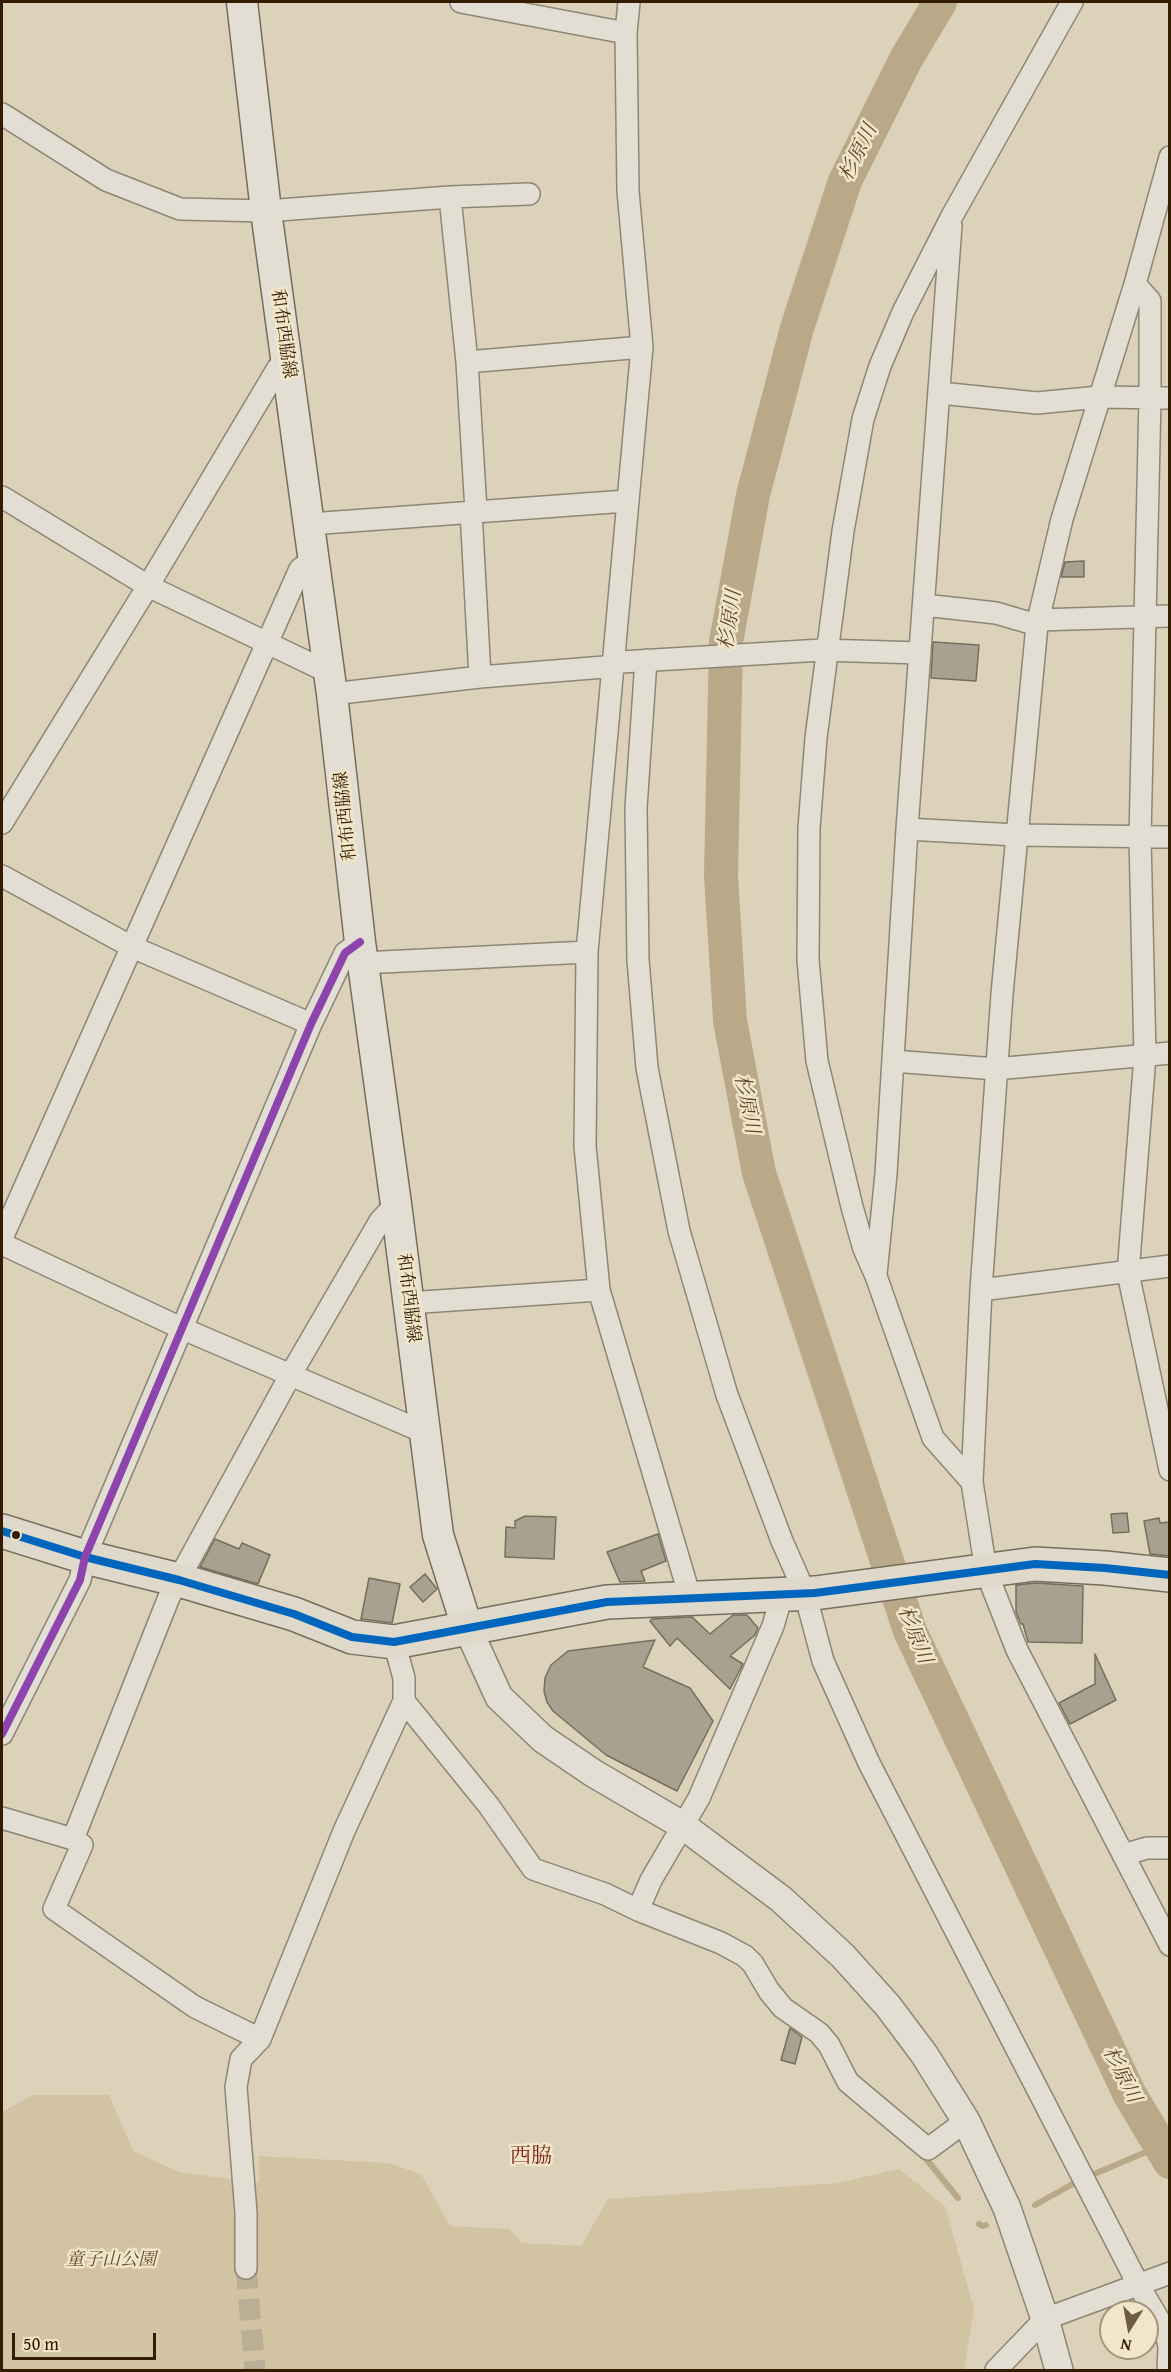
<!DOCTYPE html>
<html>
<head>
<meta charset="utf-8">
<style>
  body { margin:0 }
  #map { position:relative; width:1171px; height:2372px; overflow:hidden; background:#dcd2ba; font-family:"Gentium Book Plus",serif }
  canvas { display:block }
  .frame { position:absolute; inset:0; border:3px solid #341c00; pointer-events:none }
  .north { position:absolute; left:1099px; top:2300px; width:60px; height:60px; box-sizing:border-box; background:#f1e6ca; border:2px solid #a59579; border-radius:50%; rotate:191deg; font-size:16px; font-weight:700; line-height:24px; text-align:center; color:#341c00 }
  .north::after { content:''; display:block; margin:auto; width:21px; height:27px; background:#6f5c41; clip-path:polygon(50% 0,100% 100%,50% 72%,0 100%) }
  .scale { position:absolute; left:12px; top:2333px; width:144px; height:27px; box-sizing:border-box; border:3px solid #341c00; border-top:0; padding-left:8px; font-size:18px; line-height:21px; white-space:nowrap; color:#341c00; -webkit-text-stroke:4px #f1e6ca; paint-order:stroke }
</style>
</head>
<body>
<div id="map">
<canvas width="1171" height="2372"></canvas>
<div class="frame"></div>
<div class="north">N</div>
<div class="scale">50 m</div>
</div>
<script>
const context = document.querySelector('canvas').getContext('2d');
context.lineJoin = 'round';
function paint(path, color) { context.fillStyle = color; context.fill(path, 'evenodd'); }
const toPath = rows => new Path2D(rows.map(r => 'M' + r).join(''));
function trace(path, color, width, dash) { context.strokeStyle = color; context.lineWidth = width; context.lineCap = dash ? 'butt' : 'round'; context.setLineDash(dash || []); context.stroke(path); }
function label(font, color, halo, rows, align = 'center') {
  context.font = font + ' "Gentium Book Plus","Noto Serif JP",serif'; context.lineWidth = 5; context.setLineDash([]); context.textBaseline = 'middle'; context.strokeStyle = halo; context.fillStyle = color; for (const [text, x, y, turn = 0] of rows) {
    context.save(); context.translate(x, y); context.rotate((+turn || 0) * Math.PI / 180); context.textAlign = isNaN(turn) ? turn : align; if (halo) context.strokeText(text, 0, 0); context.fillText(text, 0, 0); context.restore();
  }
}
paint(toPath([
  [32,2095,109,2095,133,2151,179,2172,259,2183,259,2156,388,2163,421,2174,450,2226,509,2229,522,2243,581,2246,608,2199,837,2183,899,2169,945,2206,974,2309,964,2370,2,2370,2,2112]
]), '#d2c4a3');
trace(toPath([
  [922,2154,958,2198],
  [1035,2205,1078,2181,1160,2146],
  [979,2224,983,2226,986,2225]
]), '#baa988', 6);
trace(toPath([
  [940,2,906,59,845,181,797,328,753,495,726,642,721,876,730,1021,759,1173,910,1631,1130,2095,1170,2162]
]), '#baa988', 34);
const building = toPath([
  [1084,561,1084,577,1061,577,1065,562,1084,561],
  [933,642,979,645,976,681,931,678,933,642],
  [1127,1513,1129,1532,1113,1533,1111,1514,1127,1513],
  [525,1516,556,1517,554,1559,505,1557,506,1527,515,1528,515,1521,525,1516],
  [1159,1518,1160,1523,1170,1522,1170,1556,1150,1554,1144,1521,1159,1518],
  [658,1534,666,1561,641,1571,645,1581,620,1582,607,1552,658,1534],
  [215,1539,239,1549,242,1543,270,1555,258,1584,200,1567,215,1539],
  [425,1574,437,1589,423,1602,410,1587,425,1574],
  [369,1578,400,1584,392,1623,361,1619,369,1578],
  [1036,1583,1083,1586,1082,1643,1028,1642,1023,1624,1021,1624,1016,1612,1016,1585,1036,1583],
  [733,1615,747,1615,758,1628,755,1635,730,1656,743,1664,730,1689,677,1638,670,1646,650,1621,652,1619,692,1617,710,1634,733,1615],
  [655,1640,643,1667,690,1688,713,1721,677,1791,606,1755,553,1711,547,1702,544,1691,545,1678,551,1665,568,1651,655,1640],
  [1095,1654,1116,1700,1070,1724,1059,1703,1095,1684,1095,1654],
  [790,2028,802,2037,795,2064,781,2060,790,2028]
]);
paint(building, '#a9a18f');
trace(building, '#766d5d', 1.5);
trace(toPath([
  [246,2268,255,2370]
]), '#baae95', 21, [21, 10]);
const minor = toPath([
  [461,2,626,33],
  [629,2,626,33,628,191,642,347,587,952,585,1146,599,1290,690,1597],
  [1072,2,952,216,903,312,880,366,863,419,843,531,816,738,809,828,808,960,817,1061,852,1207,864,1249,876,1276,933,1438,972,1482,986,1571,1017,1650,1170,1945],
  [2,114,106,180,180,209,266,211,450,197,529,194],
  [450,197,467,362,476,511],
  [1135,284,1150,301,1150,398,1140,837,1145,1056,1128,1273,1170,1470],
  [467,362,642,347],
  [940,393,1037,403,1099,397,1170,398],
  [2,497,148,586,328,672],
  [471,511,480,677],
  [310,524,626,501],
  [924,605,996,613,1037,625],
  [1038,620,1170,616],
  [646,660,636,808,638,960,647,1068,679,1231,727,1395,782,1541,805,1593,823,1661,869,1763,1139,2286,1166,2332,1169,2347,1168,2370],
  [332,694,480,677,604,667,621,662,822,650,920,653],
  [2,823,148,586,278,368,287,360],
  [907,829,1016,835,1170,837],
  [2,876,130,946,311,1024],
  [362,963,587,952],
  [893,1061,996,1069,1170,1053],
  [2,1238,300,569,314,559],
  [2,1244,181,1328,426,1433],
  [876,1274,886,1174,907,829,951,225],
  [981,1290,1170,1266],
  [408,1303,599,1290],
  [972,1482,981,1290,1002,994,1037,625,1062,519,1135,284,1170,157],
  [404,1701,489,1806,533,1869,605,1894,638,1910,721,1943,745,1956,753,1964,769,1991,783,2008,819,2033,829,2045,848,2082,928,2149,966,2121],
  [2,1734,80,1580,85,1557,311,1024,345,953,360,942],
  [2,1818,73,1839,169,1597,291,1374,380,1221,396,1204],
  [73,1839,82,1845,54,1909,195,2007,260,2039],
  [1123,1855,1147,1848,1170,1848],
  [638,1910,651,1880,699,1798,773,1626,782,1595],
  [246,2268,246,2213,236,2087,241,2059,260,2039,344,1831,404,1701,404,1678,394,1642],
  [996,2370,1045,2319,1170,2273]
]);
const tertiary = toPath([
  [467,1627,499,1697,543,1739,593,1773,682,1825,781,1899,843,1956,888,2006,924,2054,966,2121,1007,2208,1045,2319,1059,2370]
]);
const secondary = toPath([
  [242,2,266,211,332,694,360,942,396,1204,438,1535,467,1627]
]);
const primary = toPath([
  [2,1531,85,1557,179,1580,294,1614,352,1637,394,1642,607,1602,815,1593,1035,1564,1105,1568,1170,1575]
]);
trace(minor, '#8e8675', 24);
trace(tertiary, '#8e8675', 30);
trace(secondary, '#766d5d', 33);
trace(primary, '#766d5d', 36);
trace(minor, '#e3ded3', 21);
trace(tertiary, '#e3ded3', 27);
trace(secondary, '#e3ded3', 30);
trace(primary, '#ded9cb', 33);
trace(toPath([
  [2,1531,85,1557,179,1580,294,1614,352,1637,394,1642,607,1602,815,1593,1035,1564,1105,1568,1170,1575]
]), '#0065bd', 8);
trace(toPath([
  [2,1734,80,1580,85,1557,311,1024,345,953,360,942]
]), '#8e44ad', 8);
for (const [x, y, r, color] of [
  [16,1535,5,"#341c00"]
]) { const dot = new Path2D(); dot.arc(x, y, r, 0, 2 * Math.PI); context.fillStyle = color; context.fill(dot); trace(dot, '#f1e6ca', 2); }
label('18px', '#341c00', '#f1e6ca', [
  ["和布西脇線",283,334,82],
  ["和布西脇線",346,816,-96],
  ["和布西脇線",408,1298,83]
]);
label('italic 18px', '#614b2b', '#f1e6ca', [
  ["童子山公園",111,2260]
]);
label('italic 20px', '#5e4728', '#f1e6ca', [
  ["杉原川",859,153,-64],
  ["杉原川",731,620,-82],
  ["杉原川",746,1104,79],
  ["杉原川",914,1635,68],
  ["杉原川",1121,2075,63]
]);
label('21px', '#7a1f14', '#f1e6ca', [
  ["西脇",531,2157]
]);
</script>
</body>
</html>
